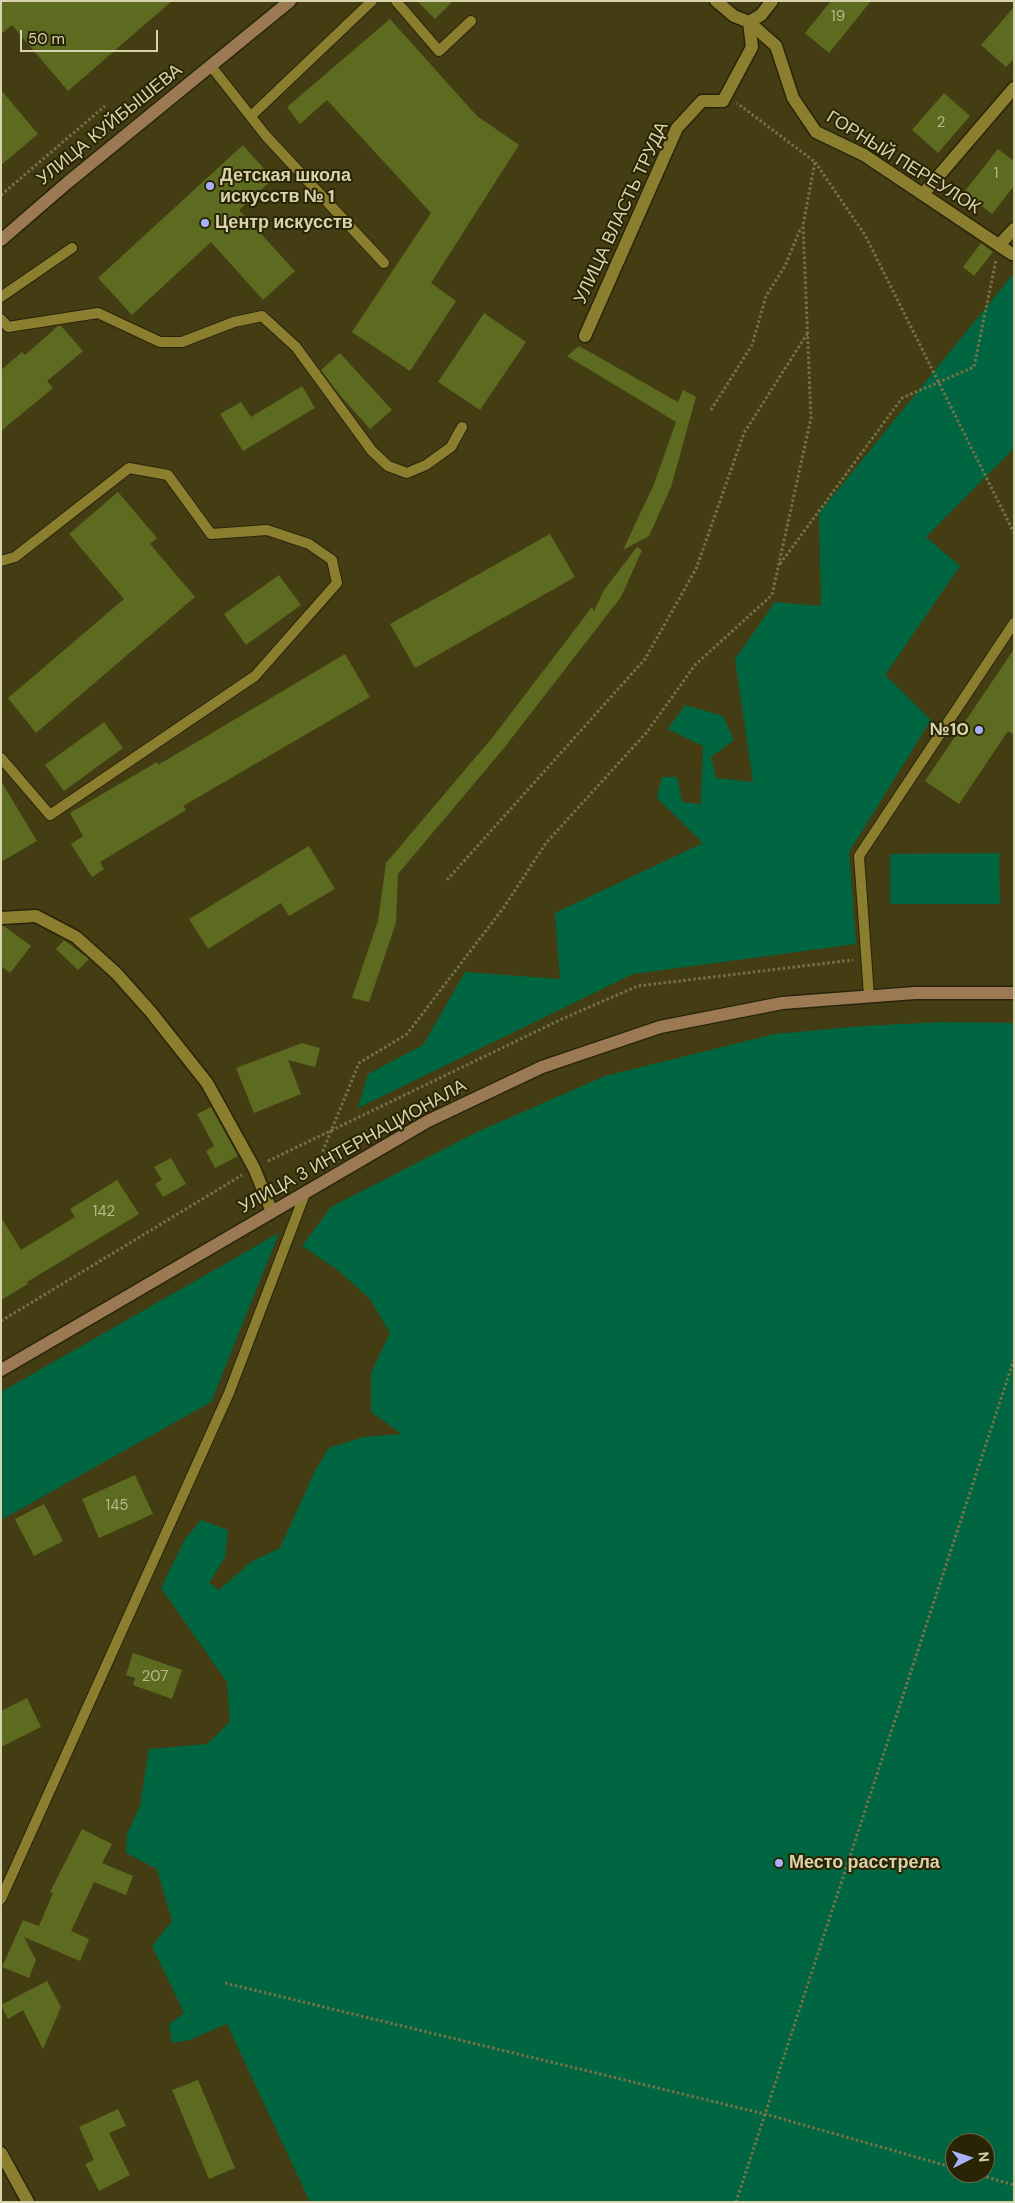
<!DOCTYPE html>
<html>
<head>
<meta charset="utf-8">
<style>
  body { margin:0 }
  #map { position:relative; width:1015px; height:2203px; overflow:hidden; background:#443d13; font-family:"DM Sans",sans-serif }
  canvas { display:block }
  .frame { position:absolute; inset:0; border:2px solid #d9d3ad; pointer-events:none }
  .north { position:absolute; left:945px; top:2133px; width:50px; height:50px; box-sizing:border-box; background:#292403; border:1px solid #6f6a47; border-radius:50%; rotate:85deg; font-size:14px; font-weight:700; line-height:20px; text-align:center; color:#d9d3ad }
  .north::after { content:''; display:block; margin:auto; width:18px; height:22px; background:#a9b0fc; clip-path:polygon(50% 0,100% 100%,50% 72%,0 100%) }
  .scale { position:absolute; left:20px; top:30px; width:138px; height:22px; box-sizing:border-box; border:2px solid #d9d3ad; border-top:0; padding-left:6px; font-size:15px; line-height:18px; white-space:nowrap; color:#d9d3ad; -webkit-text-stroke:4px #292403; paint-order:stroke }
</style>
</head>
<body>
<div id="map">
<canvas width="1015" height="2203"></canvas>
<div class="frame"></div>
<div class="north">N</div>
<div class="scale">50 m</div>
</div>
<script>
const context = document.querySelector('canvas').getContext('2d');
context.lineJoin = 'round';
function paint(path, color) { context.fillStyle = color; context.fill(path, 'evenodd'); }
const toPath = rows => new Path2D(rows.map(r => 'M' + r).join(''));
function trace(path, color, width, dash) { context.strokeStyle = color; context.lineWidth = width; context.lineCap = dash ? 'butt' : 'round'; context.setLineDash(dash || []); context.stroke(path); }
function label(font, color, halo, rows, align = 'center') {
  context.font = font + ' "DM Sans",sans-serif'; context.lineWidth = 4; context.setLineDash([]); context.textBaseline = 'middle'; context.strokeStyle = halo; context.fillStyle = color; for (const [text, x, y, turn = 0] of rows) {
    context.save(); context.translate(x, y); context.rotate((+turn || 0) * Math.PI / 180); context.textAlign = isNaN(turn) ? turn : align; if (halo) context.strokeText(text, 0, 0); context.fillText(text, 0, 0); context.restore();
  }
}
paint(toPath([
  [1014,273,1014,448,926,537,960,566,885,675,931,720,849,852,856,944,633,974,358,1108,368,1074,423,1045,465,972,560,979,555,913,703,843,657,798,662,777,677,777,682,802,701,804,703,746,668,729,685,705,723,716,734,740,711,757,716,778,753,782,735,659,775,602,821,606,819,513],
  [999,853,1000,904,890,904,890,854],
  [942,1022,1014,1023,1014,2202,310,2202,227,2024,189,2040,172,2043,169,2024,184,2013,152,1946,172,1921,157,1869,126,1853,127,1834,140,1806,149,1749,207,1744,230,1722,227,1682,161,1588,185,1539,201,1520,228,1530,225,1557,209,1583,219,1590,251,1562,280,1548,316,1469,329,1448,363,1437,402,1434,371,1412,371,1373,390,1333,370,1299,339,1271,302,1246,331,1207,479,1131,605,1076,775,1034,863,1026],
  [955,2143,985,2143,985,2173,955,2173],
  [279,1233,211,1402,1,1520,1,1392]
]), '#006641');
paint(toPath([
  [1,1,172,1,68,91,12,25,1,34],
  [417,1,453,1,435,19],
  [831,1,871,1,829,53,805,33],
  [1014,7,1014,59,1006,67,981,45],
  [390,19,477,116,519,145,431,283,456,301,410,371,352,332,431,213,327,100,300,124,287,107],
  [1,90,38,134,1,165],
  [944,93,970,116,938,153,912,130],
  [243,145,273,179,239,210,295,271,263,300,211,242,132,315,98,278],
  [998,149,1014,161,1014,186,992,214,964,192],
  [981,243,993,252,974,276,963,267],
  [484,313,526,342,480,410,438,382],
  [58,326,61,326,83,351,47,381,53,388,1,431,1,370,22,352,25,355],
  [579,346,678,402,683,390,696,397,671,487,649,536,623,550,654,484,676,422,567,356],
  [340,353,392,410,370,429,338,393,321,370],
  [302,386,315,408,243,451,220,414,241,402,251,417],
  [118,492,157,538,150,544,195,597,36,733,8,698,124,599,69,534],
  [550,534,575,577,415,668,390,624],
  [637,547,642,550,621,597,504,748,398,874,396,923,369,1002,352,998,378,921,386,863,492,738,592,607,594,611,604,590],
  [279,575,301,605,246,645,224,614],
  [1014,649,1014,735,1008,731,959,804,925,781],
  [345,654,370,697,183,806,186,810,100,862,104,869,92,877,71,844,83,836,70,813,157,762,158,765],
  [104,722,123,748,64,791,45,765],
  [1,781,37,841,1,862],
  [309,846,335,889,289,916,281,903,208,949,189,919],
  [1,926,4,926,31,946,10,973,1,966],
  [64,940,89,959,78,970,56,949],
  [302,1043,320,1048,315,1067,288,1060,301,1094,254,1113,236,1068],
  [211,1107,238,1156,215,1168,206,1151,214,1146,197,1114],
  [171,1158,186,1184,163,1197,155,1184,162,1180,154,1167],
  [117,1180,139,1214,27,1282,28,1284,1,1300,1,1217,21,1250,75,1217,70,1209],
  [135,1475,153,1514,99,1538,82,1499],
  [44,1504,63,1541,34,1556,15,1519],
  [133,1653,182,1670,172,1699,133,1685,135,1678,126,1675],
  [27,1698,41,1727,1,1747,1,1711],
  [82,1829,112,1844,102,1863,133,1876,126,1895,94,1882,71,1931,89,1939,80,1961,24,1937,36,1960,29,1978,2,1967,23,1920,39,1926,53,1893,50,1892],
  [47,1981,61,2007,43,2049,23,2010,8,2019,1,2005],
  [198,2080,235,2168,209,2179,172,2090],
  [118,2109,126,2126,109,2133,130,2175,99,2191,85,2164,94,2160,79,2127]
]), '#5c6b1f');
const lane = toPath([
  [396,1,439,51,471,21],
  [211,66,266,136,384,263],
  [251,116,372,1],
  [1,297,72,248],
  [1,319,8,327,98,313,160,342,182,342,234,322,262,316,296,347,372,451,388,466,407,473,426,465,451,447,462,427],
  [1,561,15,557,129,468,168,475,211,534,267,530,309,544,332,560,337,583,255,676,50,815,1,758],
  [869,996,859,856,1014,623],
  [1,1899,229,1393,306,1191]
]);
const street = toPath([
  [716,1,734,16,749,22,776,46,793,98,816,132,864,155,1012,254],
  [923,194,1014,88],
  [999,245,1014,229],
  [585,336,677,128,702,101,723,101,752,47,749,22,761,15,772,1],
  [1,918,36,916,76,937,116,973,150,1011,207,1083,254,1168,272,1212],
  [1,2153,28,2202]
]);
const secondary = toPath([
  [1,240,67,183,290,1],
  [1,1370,428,1121,542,1067,660,1027,782,1003,915,993,1014,993]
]);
trace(lane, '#28240b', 12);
trace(street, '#28240b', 15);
trace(secondary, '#28240b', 15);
trace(toPath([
  [815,162,865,235,1014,533],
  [1,195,105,106],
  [711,410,752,345,766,296,785,266,801,227],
  [780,564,902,398,974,367,996,260],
  [447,880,645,659,696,569,744,433,807,334],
  [268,1161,562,1019,638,986,853,960],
  [315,1170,359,1063,407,1034,504,907,546,843,647,732,695,665,772,595,811,418,803,225,815,162,737,103],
  [1,1321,242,1175],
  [225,1983,765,2114,955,2168],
  [972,2173,1014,2185],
  [736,2202,1014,1359]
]), '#787148', 3, [2.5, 2.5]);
trace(lane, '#8b7e2f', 10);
trace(street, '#8b7e2f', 12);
trace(secondary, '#9b7a53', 12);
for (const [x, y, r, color] of [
  [210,186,5,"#a9b0fc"],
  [205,223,5,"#a9b0fc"],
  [979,730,5,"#a9b0fc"],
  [779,1863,5,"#a9b0fc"]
]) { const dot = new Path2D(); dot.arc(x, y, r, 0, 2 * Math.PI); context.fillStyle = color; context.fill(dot); trace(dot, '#292403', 2); }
label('15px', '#bab98a', null, [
  ["19",838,17],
  ["2",941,123],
  ["1",996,174],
  ["142",104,1212],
  ["145",117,1506],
  ["207",155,1677]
]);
label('18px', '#d9d3ad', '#292403', [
  ["УЛИЦА КУЙБЫШЕВА",110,125,-39],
  ["ГОРНЫЙ ПЕРЕУЛОК",903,163,32],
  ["УЛИЦА ВЛАСТЬ ТРУДА",622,213,-65],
  ["УЛИЦА 3 ИНТЕРНАЦИОНАЛА",353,1147,-29]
]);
label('bold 18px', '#d9d3ad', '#292403', [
  ["Детская школа",220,176],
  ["искусств № 1",220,197],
  ["Центр искусств",215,223],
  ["№10",969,730,"right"],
  ["Место расстрела",789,1863]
], 'left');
</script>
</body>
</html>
